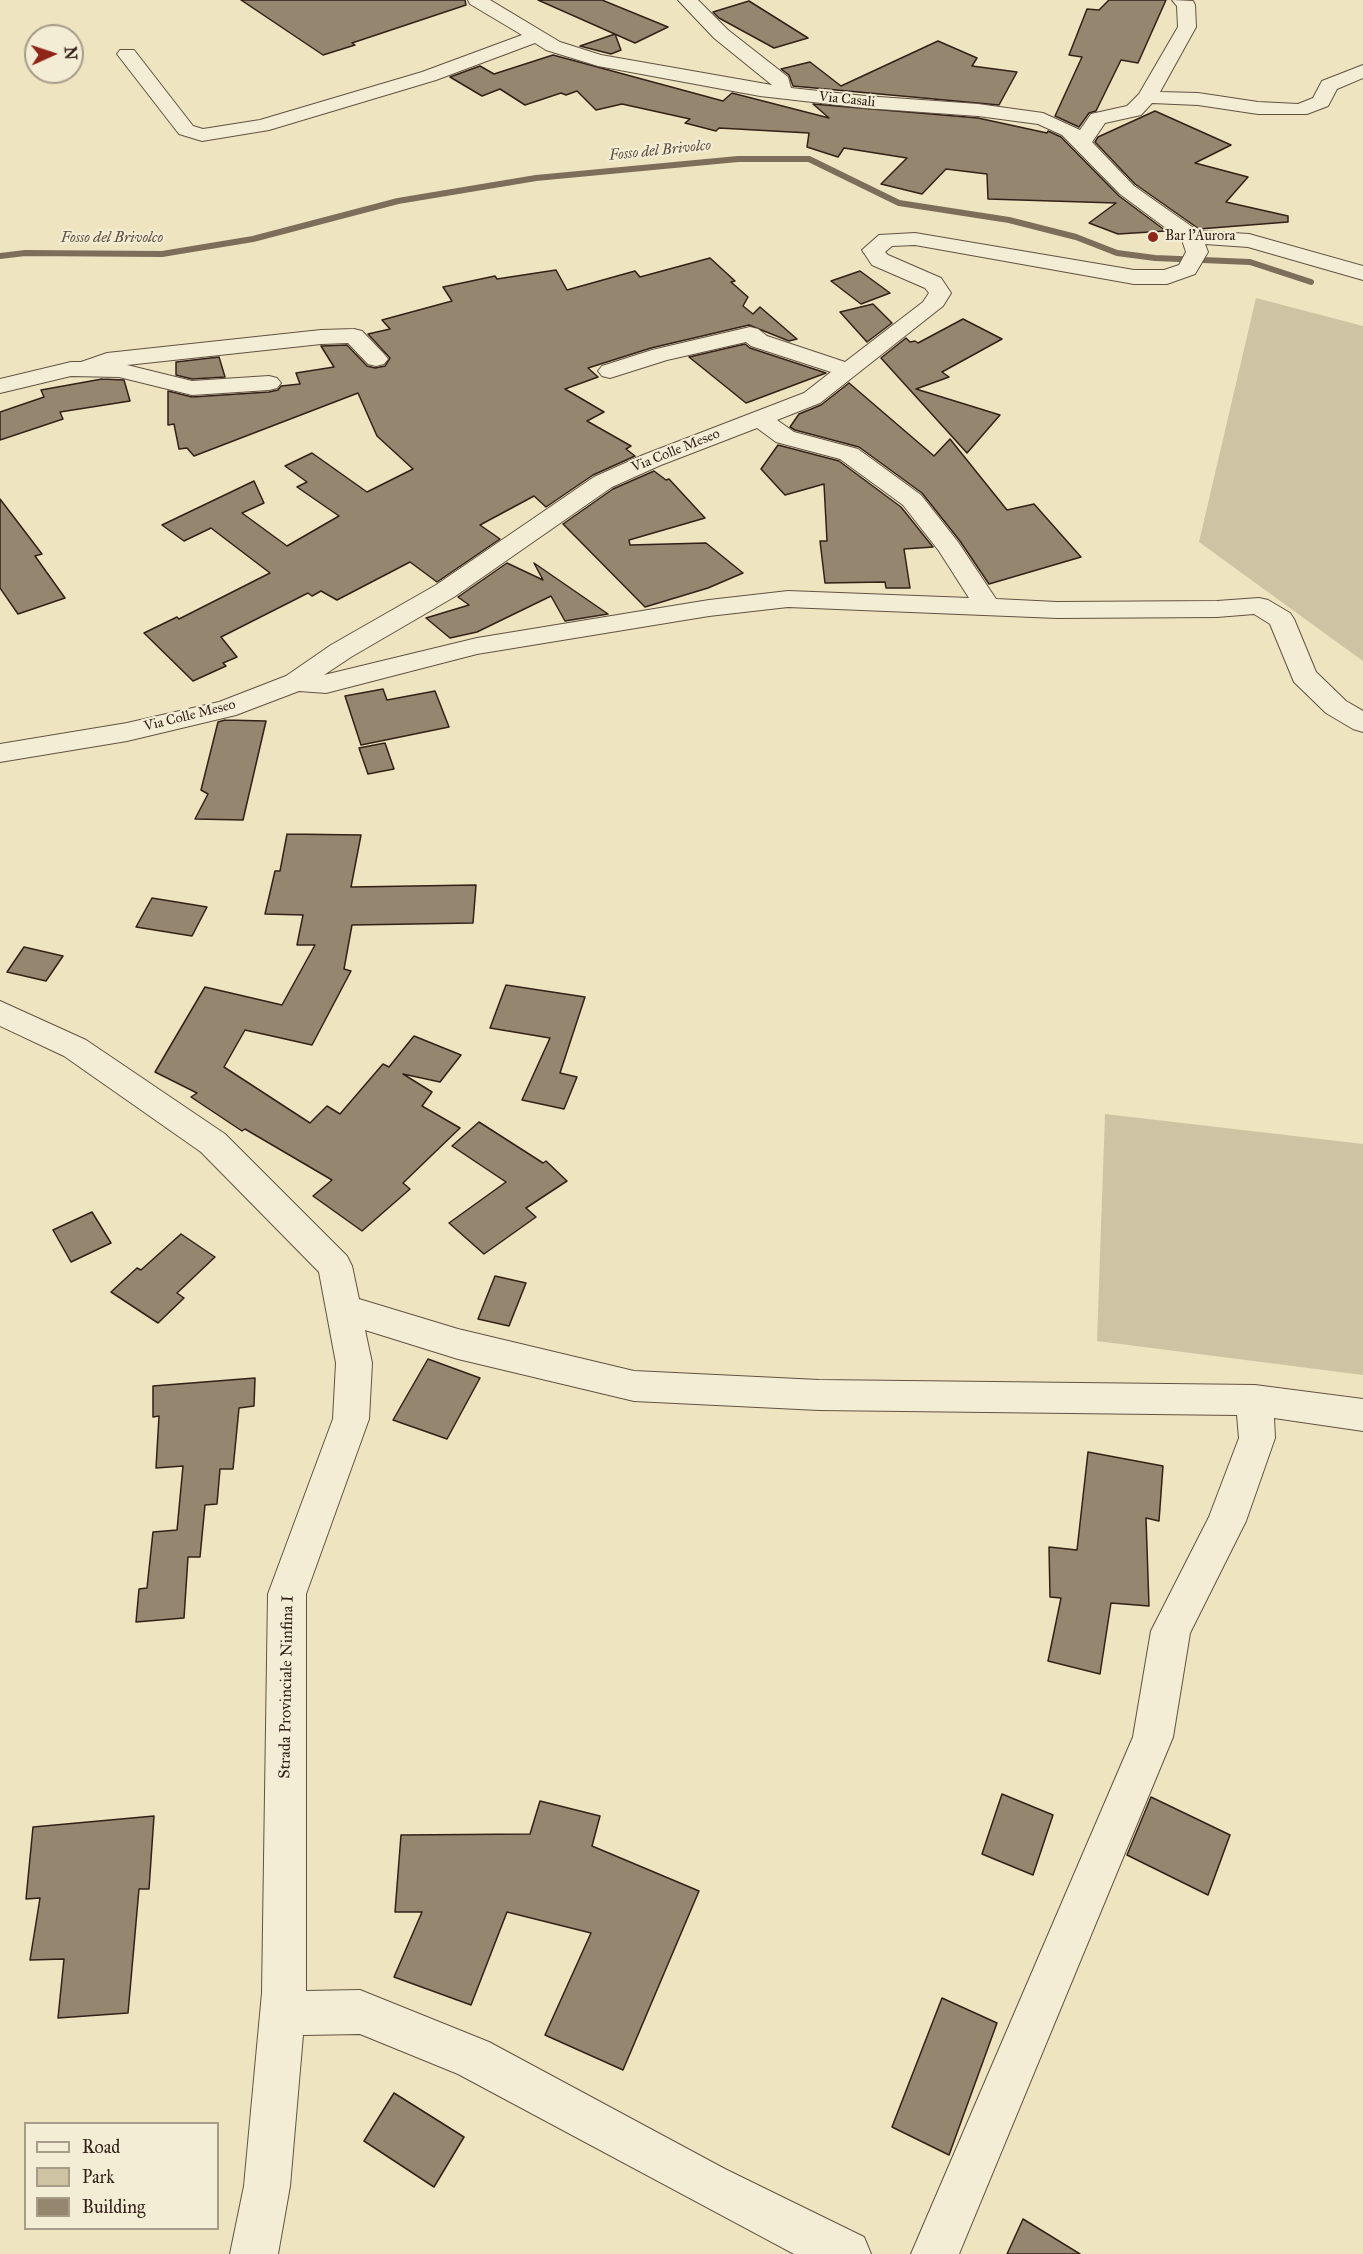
<!DOCTYPE html>
<html>
<head>
<meta charset="utf-8">
<style>
  body { margin:0 }
  #map { position:relative; width:1363px; height:2254px; overflow:hidden; background:#eee4c0; font-family:"IM FELL Great Primer",serif }
  canvas { display:block }
  .legend { position:absolute; left:24px; top:2122px; width:195px; height:108px; box-sizing:border-box; background:#f4edd6; border:2px solid #a79b8a; margin:0; padding:8px 10px; list-style:none; font-size:18px; color:#332118 }
  .legend li { display:flex; align-items:center; gap:12px; height:30px }
  .legend b { width:30px; border:2px solid #a79b8a }
  .north { position:absolute; left:24px; top:24px; width:60px; height:60px; box-sizing:border-box; background:#f4edd6; border:2px solid #a79b8a; border-radius:50%; rotate:87deg; font-size:16px; font-weight:700; line-height:24px; text-align:center; color:#332118 }
  .north::after { content:''; display:block; margin:auto; width:21px; height:27px; background:#8f2418; clip-path:polygon(50% 0,100% 100%,50% 72%,0 100%) }
</style>
</head>
<body>
<div id="map">
<canvas width="1363" height="2254"></canvas>
<ul class="legend">
<li><b style="height:8px;background:#f4edd6"></b>Road</li>
<li><b style="height:16px;background:#cec3a3"></b>Park</li>
<li><b style="height:16px;background:#94866f"></b>Building</li>
</ul>
<div class="north">N</div>
</div>
<script>
const context = document.querySelector('canvas').getContext('2d');
context.lineJoin = 'round';
function paint(path, color) { context.fillStyle = color; context.fill(path, 'evenodd'); }
const toPath = rows => new Path2D(rows.map(r => 'M' + r).join(''));
function trace(path, color, width, dash) { context.strokeStyle = color; context.lineWidth = width; context.lineCap = dash ? 'butt' : 'round'; context.setLineDash(dash || []); context.stroke(path); }
function label(font, color, halo, rows, align = 'center') {
  context.font = font + ' "IM FELL Great Primer",serif'; context.lineWidth = 4.5; context.setLineDash([]); context.textBaseline = 'middle'; context.strokeStyle = halo; context.fillStyle = color; for (const [text, x, y, turn = 0] of rows) {
    context.save(); context.translate(x, y); context.rotate((+turn || 0) * Math.PI / 180); context.textAlign = isNaN(turn) ? turn : align; if (halo) context.strokeText(text, 0, 0); context.fillText(text, 0, 0); context.restore();
  }
}
paint(toPath([
  [1256,298,1363,326,1363,661,1199,542],
  [1105,1114,1363,1144,1363,1375,1097,1341]
]), '#cec3a3');
trace(toPath([
  [0,256,25,253,162,254,253,239,398,201,536,178,738,159,809,159,899,203,1009,220,1076,237,1117,253,1155,258,1250,262,1311,282]
]), '#7d6e5b', 6);
const building = toPath([
  [241,0,465,0,466,5,352,43,355,45,323,55,241,0],
  [538,0,602,0,668,27,635,43,538,0],
  [1109,0,1166,0,1138,63,1121,60,1096,111,1089,113,1079,127,1055,116,1082,57,1069,55,1087,9,1099,10,1109,0],
  [749,1,808,38,774,48,719,18,713,12,749,1],
  [615,34,621,50,611,54,580,46,615,34],
  [938,41,977,58,972,66,1017,72,999,105,793,86,789,75,781,69,810,62,841,86,938,41],
  [553,55,723,101,732,93,829,118,813,104,978,118,1047,133,1048,131,1061,137,1119,196,1166,231,1118,234,1089,223,1116,203,988,199,987,174,946,169,922,194,881,184,907,158,844,148,838,157,807,147,809,133,719,128,716,131,685,123,690,119,622,104,596,110,577,91,566,95,561,93,525,105,500,89,482,96,450,77,480,66,494,74,553,55],
  [1155,111,1231,145,1195,163,1248,177,1226,202,1288,216,1288,222,1199,229,1135,184,1095,142,1098,137,1155,111],
  [710,258,735,281,731,282,748,297,743,306,753,314,760,307,797,339,789,341,749,325,651,348,588,368,598,377,565,389,604,412,587,421,631,446,626,449,635,456,593,475,546,507,534,496,480,525,500,539,437,582,410,562,337,600,321,591,312,596,308,593,221,637,237,657,223,663,226,666,193,681,144,633,177,617,179,619,270,573,211,528,184,541,162,525,254,481,264,503,242,513,287,546,339,516,297,487,307,482,285,466,312,453,367,492,413,469,377,436,358,393,194,456,187,448,179,449,174,424,168,425,168,391,192,397,269,392,278,390,281,386,300,384,296,373,334,367,321,346,347,345,367,366,375,368,385,366,390,358,368,334,390,329,382,320,452,301,443,287,495,276,497,279,556,270,567,290,635,271,640,277,710,258],
  [860,271,890,293,861,304,831,281,860,271],
  [873,304,892,323,867,342,840,312,873,304],
  [963,319,1002,339,942,372,949,377,916,389,1000,415,967,453,881,358,906,338,910,342,915,341,918,343,963,319],
  [745,344,750,348,826,373,746,403,689,357,745,344],
  [219,357,225,377,192,379,176,375,176,362,219,357],
  [102,379,124,380,130,401,60,412,63,419,0,440,0,412,44,397,41,390,102,379],
  [849,383,934,456,950,439,1007,510,1034,504,1081,557,989,584,960,541,922,493,859,447,795,430,790,427,799,414,821,405,849,383],
  [778,445,839,461,901,507,933,547,904,549,910,588,886,588,885,582,825,583,820,541,827,541,824,484,785,495,761,469,778,445],
  [654,471,666,480,669,479,705,518,629,540,630,545,706,543,743,573,708,588,645,607,563,524,613,489,654,471],
  [0,499,42,554,35,556,65,598,18,614,0,588,0,499],
  [507,563,543,580,534,563,608,614,565,621,551,596,477,632,450,638,426,618,469,605,458,597,507,563],
  [383,689,387,700,435,691,449,727,361,745,345,696,383,689],
  [225,720,266,721,243,820,195,819,208,794,201,790,218,722,225,720],
  [385,743,394,769,368,774,359,748,385,743],
  [287,834,361,835,351,887,476,885,473,923,352,925,344,969,351,971,312,1045,245,1030,224,1067,310,1123,327,1106,340,1114,383,1064,389,1067,414,1036,461,1055,440,1082,403,1074,432,1092,422,1106,460,1128,403,1183,410,1189,362,1231,313,1196,332,1180,245,1129,242,1131,191,1097,197,1093,155,1072,205,987,282,1005,315,945,297,945,303,915,265,914,275,871,280,871,287,834],
  [152,898,207,907,192,936,136,927,152,898],
  [24,947,63,956,46,981,7,972,24,947],
  [506,985,585,997,560,1073,577,1077,564,1109,522,1100,550,1038,490,1028,506,985],
  [479,1122,543,1163,546,1161,567,1181,526,1208,536,1217,484,1254,449,1223,506,1182,452,1146,479,1122],
  [92,1212,111,1243,71,1262,53,1230,92,1212],
  [181,1234,215,1257,177,1293,184,1298,158,1323,111,1292,137,1268,141,1270,181,1234],
  [495,1276,526,1283,509,1326,478,1319,495,1276],
  [428,1359,480,1378,447,1439,393,1420,428,1359],
  [255,1378,254,1406,239,1408,233,1469,220,1469,217,1504,205,1505,200,1557,188,1557,184,1618,136,1622,139,1589,147,1588,153,1532,177,1530,183,1466,156,1468,159,1416,153,1417,153,1386,255,1378],
  [1088,1452,1163,1466,1159,1521,1146,1518,1149,1606,1111,1603,1100,1674,1048,1661,1061,1598,1050,1597,1049,1547,1077,1550,1088,1452],
  [1002,1794,1053,1815,1033,1875,982,1854,1002,1794],
  [1151,1797,1230,1835,1208,1895,1127,1855,1151,1797],
  [540,1801,600,1816,592,1846,699,1891,623,2070,545,2035,591,1933,507,1912,471,2005,394,1977,422,1912,395,1912,401,1835,530,1834,540,1801],
  [154,1816,149,1889,139,1889,128,2013,58,2018,64,1959,30,1960,40,1898,26,1899,33,1827,154,1816],
  [942,1998,997,2023,949,2155,892,2127,942,1998],
  [394,2093,464,2137,434,2187,364,2141,394,2093],
  [1023,2219,1080,2254,1007,2254,1023,2219]
]);
paint(building, '#94866f');
trace(building, '#332118', 1.5);
const minor = toPath([
  [468,0,490,0,560,42,601,55,772,85,714,38,678,0,698,0,728,30,788,77,791,88,865,96,978,104,1043,113,1080,130,1091,114,1127,106,1139,94,1178,27,1177,6,1172,0,1193,1,1195,5,1196,27,1160,92,1198,93,1258,102,1298,104,1313,98,1322,81,1363,65,1363,78,1337,89,1328,106,1307,114,1258,114,1198,105,1152,103,1141,115,1105,123,1092,142,1134,186,1198,231,1249,234,1363,266,1363,280,1248,247,1205,244,1208,252,1195,274,1167,284,1134,284,915,245,892,246,885,252,888,255,941,278,951,293,943,306,820,403,777,420,794,432,858,449,921,495,958,542,996,599,1057,602,1217,601,1259,598,1268,600,1290,613,1294,619,1316,672,1346,701,1363,711,1363,732,1353,729,1326,713,1294,682,1270,624,1254,614,1217,617,1057,618,788,607,709,616,477,654,326,693,299,691,236,715,127,741,0,762,0,744,127,723,219,702,286,676,331,645,436,585,594,477,643,455,804,393,831,372,751,346,746,342,667,360,610,378,602,376,598,371,602,366,652,350,750,327,758,329,767,336,845,362,923,302,929,293,925,288,872,265,862,250,879,235,915,233,1134,270,1164,270,1179,265,1186,252,1182,240,1120,194,1062,135,1038,124,978,116,865,108,760,96,598,66,546,50,535,43,436,80,269,130,202,141,179,134,117,54,120,50,134,50,193,126,203,129,260,120,422,72,522,35,470,4,468,0],
  [757,428,776,442,840,459,903,505,939,551,969,598,788,591,709,600,477,638,324,675,351,657,454,597,612,487,661,465,757,428],
  [354,329,362,331,384,354,388,359,384,364,376,366,368,364,348,343,321,344,127,365,192,381,269,376,277,378,281,383,277,388,269,390,192,395,119,377,71,376,0,393,0,379,71,362,81,362,107,353,321,330,354,329],
  [0,1001,86,1040,225,1134,347,1256,352,1266,359,1299,458,1329,634,1371,819,1380,1255,1385,1363,1399,1363,1431,1274,1418,1275,1438,1246,1521,1190,1633,1173,1737,959,2254,911,2254,1133,1737,1151,1631,1209,1517,1239,1438,1237,1415,819,1410,634,1401,458,1359,365,1330,372,1363,369,1419,306,1594,306,1991,360,1990,489,2042,725,2169,864,2237,871,2254,794,2254,458,2074,360,2034,303,2035,290,2186,278,2254,230,2254,244,2186,262,1993,268,1594,333,1419,336,1363,319,1272,201,1152,64,1056,0,1026,0,1001]
]);
trace(minor, '#625242', 2);
paint(minor, '#f4edd6');
for (const [x, y, r, color] of [
  [1153,237,6,"#8f2418"]
]) { const dot = new Path2D(); dot.arc(x, y, r, 0, 2 * Math.PI); context.fillStyle = color; context.fill(dot); trace(dot, '#f4edd6', 2); }
label('14px', '#332118', '#f4edd6', [
  ["Via Casali",847,100,6],
  ["Via Colle Meseo",676,451,-22],
  ["Via Colle Meseo",190,716,-14]
]);
label('14px', '#332118', '#f4edd6', [
  ["Bar l'Aurora",1165,237]
], 'left');
label('italic 15px', '#5e4e3f', '#f4edd6', [
  ["Fosso del Brivolco",660,151,-6],
  ["Fosso del Brivolco",112,238]
]);
label('16px', '#332118', '#f4edd6', [
  ["Strada Provinciale Ninfina I",287,1687,-89]
]);
</script>
</body>
</html>
